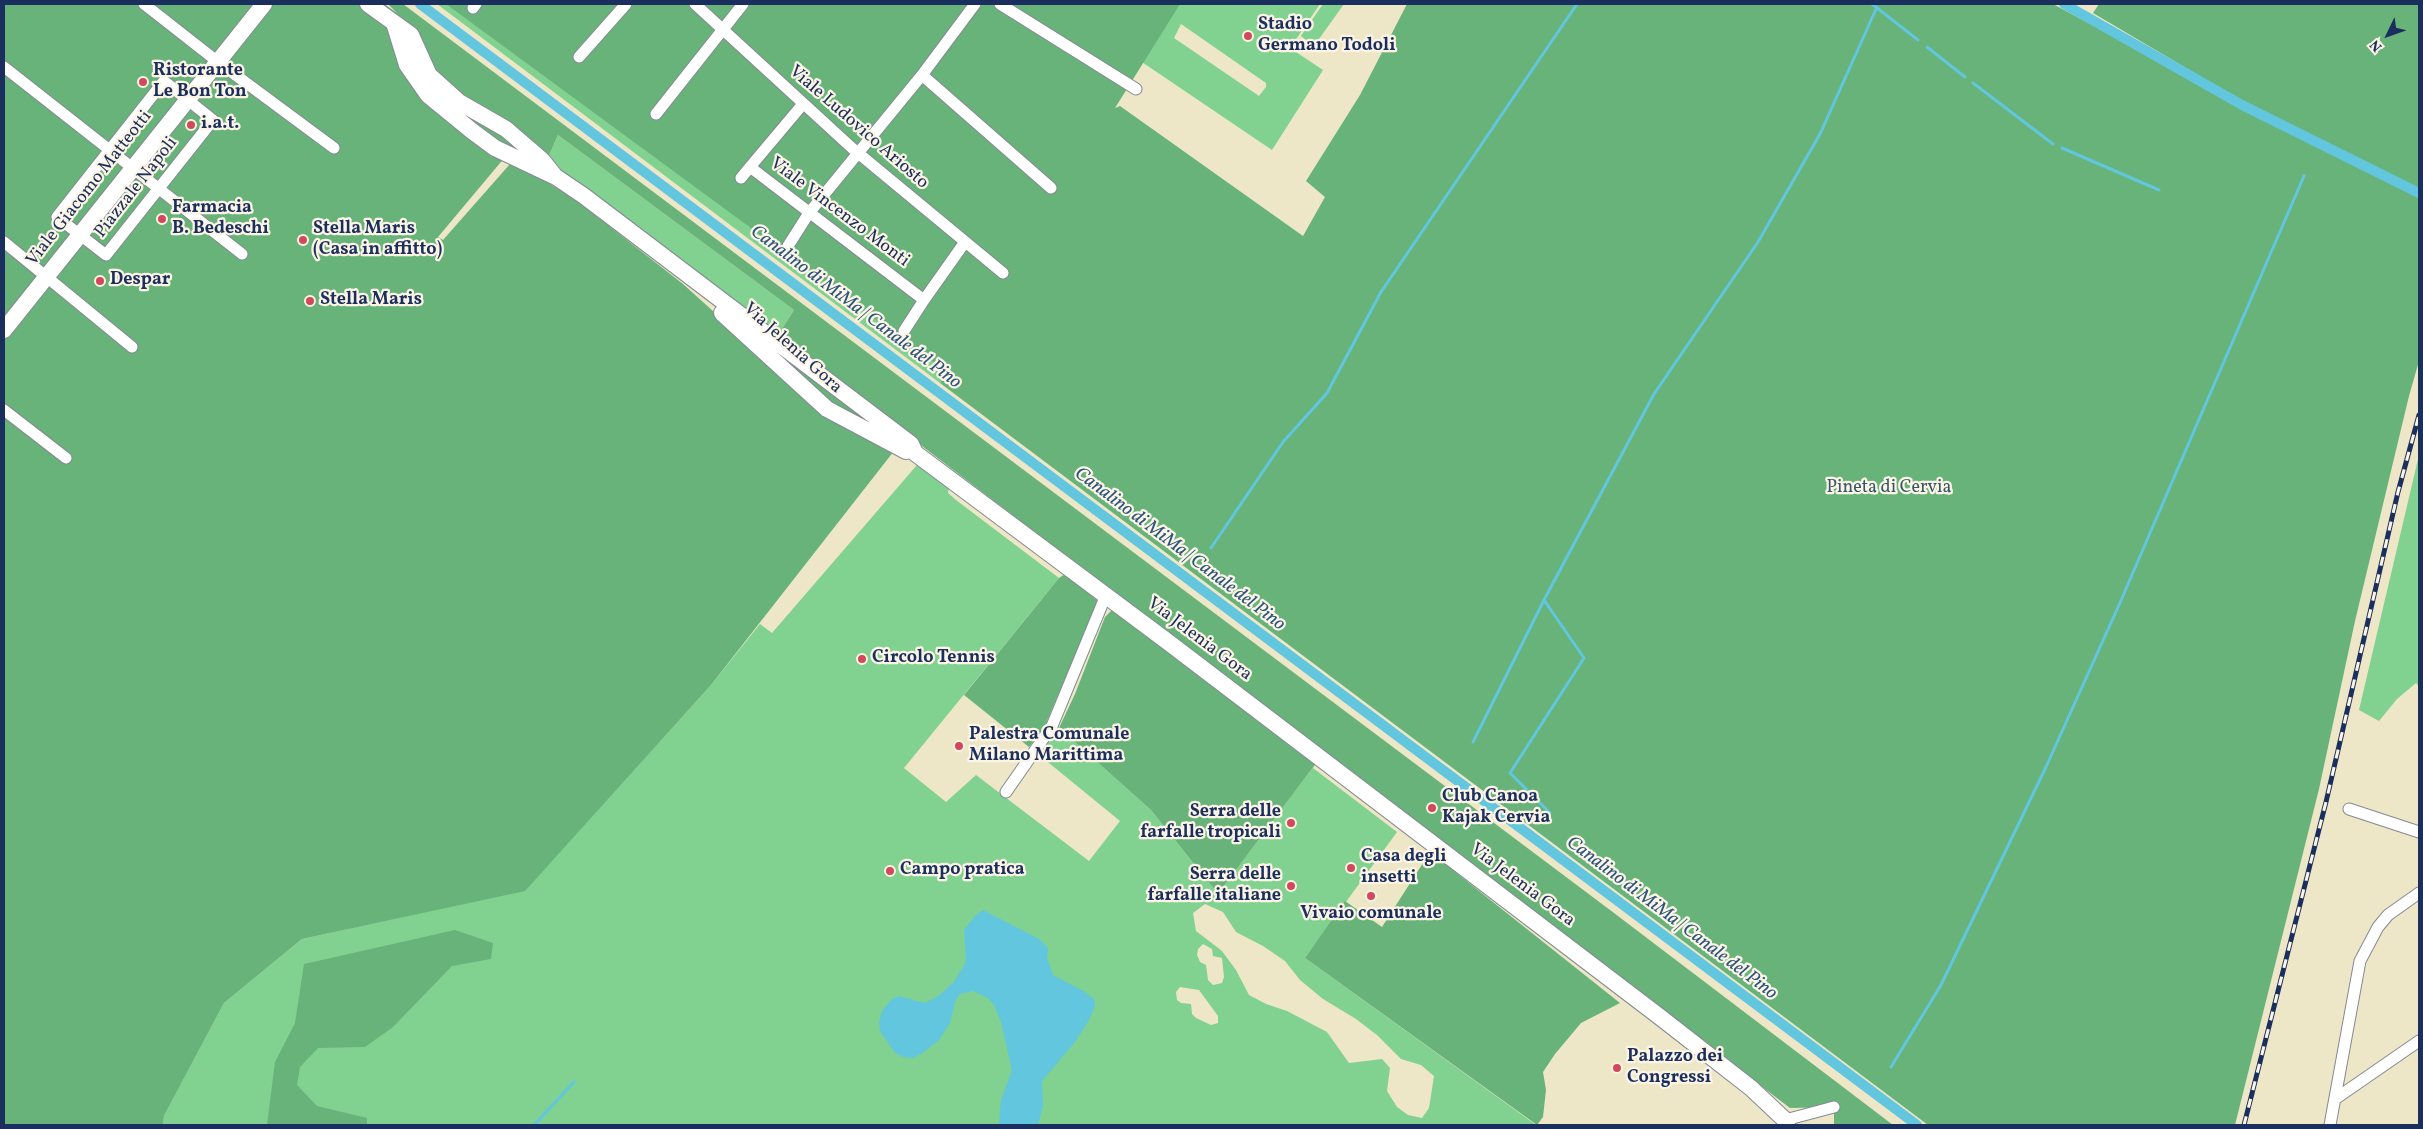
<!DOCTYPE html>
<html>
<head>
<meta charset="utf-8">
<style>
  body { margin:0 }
  #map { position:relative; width:2423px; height:1129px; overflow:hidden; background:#ede6c7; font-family:Vollkorn,serif }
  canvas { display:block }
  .frame { position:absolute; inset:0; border:5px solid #1b2f5e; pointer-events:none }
  .north { position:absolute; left:2363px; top:10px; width:50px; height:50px; -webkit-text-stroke:4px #fcf5e5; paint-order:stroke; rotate:228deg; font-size:14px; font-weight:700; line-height:20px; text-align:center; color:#1b2f5e }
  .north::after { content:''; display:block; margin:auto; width:18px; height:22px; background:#1b2f5e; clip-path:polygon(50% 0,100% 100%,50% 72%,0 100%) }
</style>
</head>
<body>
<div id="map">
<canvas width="2423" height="1129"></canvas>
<div class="frame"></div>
<div class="north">N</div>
</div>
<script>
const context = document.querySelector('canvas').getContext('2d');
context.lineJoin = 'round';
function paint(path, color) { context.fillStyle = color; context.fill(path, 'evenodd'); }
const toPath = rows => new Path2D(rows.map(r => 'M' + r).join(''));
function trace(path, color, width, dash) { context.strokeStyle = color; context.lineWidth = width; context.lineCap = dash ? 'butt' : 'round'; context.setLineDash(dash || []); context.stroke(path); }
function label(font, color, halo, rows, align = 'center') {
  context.font = font + ' Vollkorn,serif'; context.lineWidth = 4.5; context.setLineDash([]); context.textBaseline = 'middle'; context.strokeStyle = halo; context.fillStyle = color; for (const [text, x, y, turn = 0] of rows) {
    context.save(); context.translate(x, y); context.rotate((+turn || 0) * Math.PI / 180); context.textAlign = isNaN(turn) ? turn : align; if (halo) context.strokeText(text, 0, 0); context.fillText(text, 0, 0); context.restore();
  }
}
paint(toPath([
  [437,4,458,4,948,372,940,383],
  [1172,4,1320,4,1290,48,1323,70,1272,150,1133,56],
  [1181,24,1266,83,1266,87,1259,96,1174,38],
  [1323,4,1344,4,1314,46,1301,36],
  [558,135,794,310,776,338,547,160],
  [2419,455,2419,686,2416,683,2397,699,2379,721,2359,710],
  [917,465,926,468,949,488,948,493,956,500,1059,578,904,768,946,802,976,775,1089,861,1120,821,1038,754,1059,728,1151,810,1218,894,1317,762,1313,768,1397,832,1305,958,1536,1125,163,1125,164,1116,224,1003,302,939,525,890,711,685,760,624,772,633],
  [1205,904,1223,912,1236,932,1263,946,1285,961,1300,980,1323,999,1356,1019,1377,1035,1401,1059,1421,1065,1434,1076,1429,1108,1422,1118,1408,1115,1397,1107,1387,1091,1390,1068,1382,1059,1349,1063,1327,1032,1287,1011,1266,1004,1249,995,1236,970,1222,951,1196,931,1193,913],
  [1203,944,1212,949,1213,956,1222,958,1224,977,1222,983,1213,985,1208,980,1206,965,1200,962,1197,955,1198,949],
  [1180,987,1199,990,1218,1016,1218,1023,1211,1025,1196,1018,1192,1014,1191,1004,1181,1003,1177,1000,1176,992]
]), '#81d190');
paint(toPath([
  [4,4,384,4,397,13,388,4,403,4,1614,913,1893,1125,1834,1125,1834,1107,1790,1108,880,414,776,338,794,310,558,135,547,160,521,138,438,237,443,240,510,164,539,177,577,201,683,284,827,414,894,451,711,685,525,891,302,939,224,1003,164,1116,163,1125,4,1125],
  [446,4,1180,4,1115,108,1120,106,1303,236,1325,197,1306,181,1360,95,1407,4,2053,4,2205,86,2208,81,2093,13,2099,4,2419,4,2419,361,2409,396,2355,621,2319,789,2235,1125,1928,1125,940,383,947,372],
  [762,346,791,359,904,443,826,402],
  [1065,574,1098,601,1044,728,1029,747,964,695,1059,578],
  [1116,610,1317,762,1218,894,1151,810,1059,728,1075,694,1105,617,1111,611],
  [1430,852,1620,1003,1581,1023,1555,1054,1543,1072,1546,1090,1543,1117,1537,1125,1305,958,1345,901,1382,927],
  [455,930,493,943,491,959,452,966,393,1027,365,1047,318,1048,300,1067,297,1085,317,1106,367,1118,367,1125,267,1125,275,1062,295,1023,304,964]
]), '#68b37a');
paint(toPath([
  [983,910,1039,939,1048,948,1047,958,1053,975,1083,991,1094,999,1095,1006,1089,1020,1075,1042,1042,1081,1043,1106,1038,1125,999,1125,1001,1100,1012,1070,1001,1022,994,1005,988,998,973,991,960,994,956,999,950,1023,939,1040,924,1052,913,1058,903,1057,895,1053,880,1031,879,1022,882,1011,892,999,899,996,924,1003,937,997,953,983,964,966,966,959,964,930,976,915]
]), '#61c6de');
trace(toPath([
  [1872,4,1918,40],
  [1927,47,1965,77],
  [1973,83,2053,144],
  [2062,148,2159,190],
  [1211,548,1283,442,1327,393,1381,292,1577,4],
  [1544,600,1584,658,1510,773,1550,813],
  [1473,742,1544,600,1654,394,1758,242,1820,134,1877,7],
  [1891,1067,1941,985,2046,767,2119,605,2304,176],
  [534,1125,574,1082]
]), '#61c6de', 3);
trace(toPath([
  [420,4,1917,1125],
  [2064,4,2242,105,2419,193]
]), '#61c6de', 10);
const street = toPath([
  [144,4,218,62,334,148],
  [695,4,852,148,1003,273],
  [1000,4,1136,89],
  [473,8,476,4],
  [579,57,626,4],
  [4,67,242,254],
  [922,75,1051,188],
  [164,81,213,120,106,255,57,217,164,81],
  [803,104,750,167,924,300,965,242],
  [656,114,743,4],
  [741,178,750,167],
  [4,242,132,347],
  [788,246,809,213,922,75,975,4],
  [904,331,924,300],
  [4,410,66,458],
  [1006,792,1052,726,1106,595],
  [2349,809,2419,832],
  [2335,1099,2419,1041],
  [1785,1120,1834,1107],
  [2330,1125,2360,961,2378,927,2388,915,2419,893]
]);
const secondary = toPath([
  [368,4,411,35,429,75,459,102,506,129,542,160,554,175],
  [394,23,407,65,428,95,472,131,495,148,556,177,584,196,911,444,915,453,1168,642,1660,1017,1751,1088,1785,1120,1787,1125],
  [722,313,827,409,906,451],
  [4,330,264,4]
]);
trace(street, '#848a92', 13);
trace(secondary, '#848a92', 18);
trace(street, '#fff', 11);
trace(secondary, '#fff', 16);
const rail = toPath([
  [2244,1125,2326,802,2398,492,2419,415]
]);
trace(rail, '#1b2f5e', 5);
trace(rail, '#fcf5e5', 3, [9]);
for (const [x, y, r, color] of [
  [1248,36,5,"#d1495b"],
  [143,82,5,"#d1495b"],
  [191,125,5,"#d1495b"],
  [162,219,5,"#d1495b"],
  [303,240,5,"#d1495b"],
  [100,281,5,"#d1495b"],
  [310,301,5,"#d1495b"],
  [862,659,5,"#d1495b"],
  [959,746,5,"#d1495b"],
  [1432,808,5,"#d1495b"],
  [1291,823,5,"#d1495b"],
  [1351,868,5,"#d1495b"],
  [890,871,5,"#d1495b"],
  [1291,886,5,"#d1495b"],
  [1371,896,5,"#d1495b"],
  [1617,1068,5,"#d1495b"]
]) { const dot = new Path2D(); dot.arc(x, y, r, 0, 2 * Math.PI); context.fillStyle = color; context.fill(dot); trace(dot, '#fcf5e5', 2); }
label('bold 18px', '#1b2f5e', '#fcf5e5', [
  ["Stadio",1258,26],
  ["Germano Todoli",1258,47],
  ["Ristorante",153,72],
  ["Le Bon Ton",153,93],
  ["i.a.t.",201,125],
  ["Farmacia",172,209],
  ["B. Bedeschi",172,230],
  ["Stella Maris",313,230],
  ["(Casa in affitto)",313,251],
  ["Despar",110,281],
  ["Stella Maris",320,301],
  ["Circolo Tennis",872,659],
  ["Palestra Comunale",969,736],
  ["Milano Marittima",969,757],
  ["Club Canoa",1442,798],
  ["Kajak Cervia",1442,819],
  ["Serra delle",1281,813,"right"],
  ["farfalle tropicali",1281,834,"right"],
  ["Casa degli",1361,858],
  ["insetti",1361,879],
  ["Campo pratica",900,871],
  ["Serra delle",1281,876,"right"],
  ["farfalle italiane",1281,897,"right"],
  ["Vivaio comunale",1371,915,"center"],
  ["Palazzo dei",1627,1058],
  ["Congressi",1627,1079]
], 'left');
label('18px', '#1b2f5e', '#fcf5e5', [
  ["Viale Ludovico Ariosto",858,128,41],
  ["Piazzale Napoli",137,188,-52],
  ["Viale Giacomo Matteotti",90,189,-52],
  ["Viale Vincenzo Monti",839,213,37],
  ["Via Jelenia Gora",792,349,42],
  ["Via Jelenia Gora",1199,640,37],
  ["Via Jelenia Gora",1522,886,37]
]);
label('18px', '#34586a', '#fcf5e5', [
  ["Pineta di Cervia",1889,489]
]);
label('italic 19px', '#2c557e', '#fcf5e5', [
  ["Canalino di MiMa | Canale del Pino",855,308,37],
  ["Canalino di MiMa | Canale del Pino",1179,550,37],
  ["Canalino di MiMa | Canale del Pino",1671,919,37]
]);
</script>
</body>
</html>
